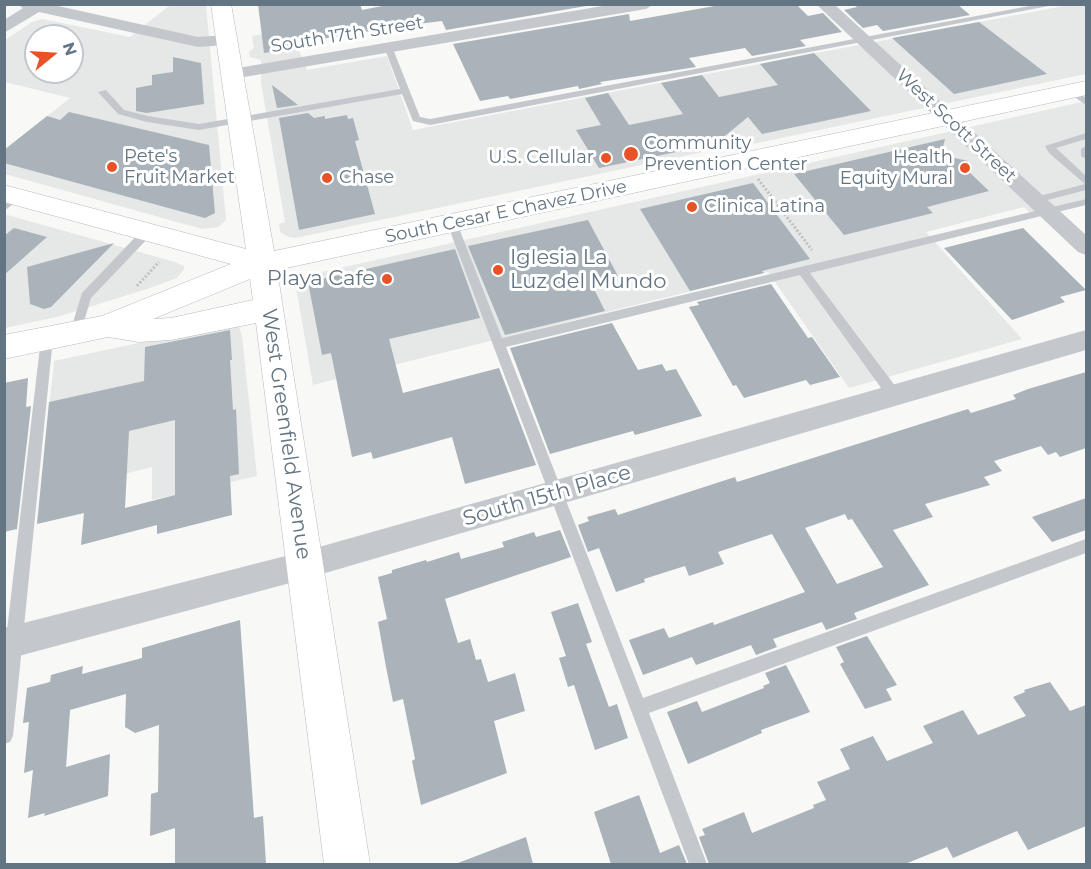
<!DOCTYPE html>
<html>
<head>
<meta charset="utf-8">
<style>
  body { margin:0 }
  #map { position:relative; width:1091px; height:869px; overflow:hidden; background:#f8f8f6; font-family:Montserrat,sans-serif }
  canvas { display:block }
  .frame { position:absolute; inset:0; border:6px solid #637482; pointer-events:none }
  .north { position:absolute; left:24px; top:24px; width:60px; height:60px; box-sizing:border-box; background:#fff; border:2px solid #c1c7cd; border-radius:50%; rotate:72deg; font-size:16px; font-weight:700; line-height:24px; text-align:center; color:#637482 }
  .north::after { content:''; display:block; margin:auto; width:21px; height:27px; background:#e85226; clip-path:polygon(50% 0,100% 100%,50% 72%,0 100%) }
</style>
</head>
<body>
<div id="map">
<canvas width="1091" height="869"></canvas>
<div class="frame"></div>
<div class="north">N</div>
</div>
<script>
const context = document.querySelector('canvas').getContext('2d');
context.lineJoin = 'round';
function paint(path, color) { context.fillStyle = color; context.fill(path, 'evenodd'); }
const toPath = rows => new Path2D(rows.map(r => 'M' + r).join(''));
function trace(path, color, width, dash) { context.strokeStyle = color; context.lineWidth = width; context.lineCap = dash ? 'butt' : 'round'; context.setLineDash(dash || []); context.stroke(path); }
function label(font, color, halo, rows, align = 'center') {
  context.font = font + ' Montserrat,sans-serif'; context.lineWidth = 6; context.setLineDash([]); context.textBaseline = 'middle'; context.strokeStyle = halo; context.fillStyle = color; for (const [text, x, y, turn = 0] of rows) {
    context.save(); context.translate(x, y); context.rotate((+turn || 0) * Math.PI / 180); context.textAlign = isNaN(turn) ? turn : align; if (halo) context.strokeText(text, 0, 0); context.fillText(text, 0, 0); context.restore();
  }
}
paint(toPath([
  [170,5,206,5,226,220,218,227,202,229,5,174,5,150,70,98,5,82,5,40,32,22,42,19,130,37],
  [36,36,72,36,72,72,36,72],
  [1069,5,1086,5,1086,74,743,146,742,150,732,152,722,148,295,238,289,237,280,232,279,224,285,222,261,83,261,60,250,57,249,52,254,48,252,36,295,29,300,53,307,70,387,56,413,130],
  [1086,101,1086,199,1030,213,1024,207,926,232,1022,339,849,388,768,272,313,385,296,287,296,284,304,276],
  [4,214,175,262,184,266,184,269,177,278,150,288,57,317,5,328],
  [223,325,239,326,242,336,257,476,152,500,152,467,40,495,54,361]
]), '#e6e7e7');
paint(toPath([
  [258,4,360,4,362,10,392,4,598,4,446,30,442,21,401,26,297,43,298,48,264,53],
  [726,4,796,4,808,16,823,13,842,32,800,40,806,46,752,56,745,48,689,58,696,67,600,82,602,84,579,89,578,86,510,99,508,96,480,101,453,44,629,14,630,21],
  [854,4,957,4,970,15,883,31,877,25,863,28,844,10,857,7],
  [979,22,1047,74,954,94,892,38],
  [814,53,871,111,762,134,748,117,715,144,599,168,576,130,601,125,585,98,608,93,629,125,683,114,661,83,702,75,719,97,778,85,760,64],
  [173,57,201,63,204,104,147,113,136,111,136,88,152,85,152,75,173,72],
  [272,85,298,105,277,108],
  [69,112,209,145,215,213,205,218,4,163,4,150,47,116,60,120],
  [308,113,314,118,325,116,325,119,347,115,348,119,353,118,359,140,355,141,375,214,299,230,279,118],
  [945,139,941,155,968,161,965,168,989,191,927,207,933,213,844,235,794,174],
  [753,183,810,259,762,271,764,273,690,291,640,209],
  [588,220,618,276,591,283,605,311,505,335,468,246],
  [14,228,47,237,4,275,4,236],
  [1023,228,1086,290,1060,297,1065,302,1012,320,944,248],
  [114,243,51,307,44,309,30,304,27,267],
  [455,249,480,318,389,339,403,393,499,368,536,465,465,484,452,437,373,459,371,452,352,457,331,353,322,355,308,282],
  [771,284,808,338,812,337,840,377,810,385,806,380,744,398,736,385,733,386,689,307,699,305,697,302],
  [612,323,638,370,662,364,666,371,676,369,702,416,635,435,633,431,550,454,510,348],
  [230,330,232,360,230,360,233,410,236,409,239,474,230,476,232,515,157,534,157,525,81,545,84,513,37,524,49,402,144,381,145,347],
  [175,420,175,495,125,508,129,431],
  [1086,372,1086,448,1060,457,1056,452,1048,455,1041,446,994,461,1002,471,984,477,990,485,925,504,933,517,893,530,929,585,854,613,857,619,826,630,822,622,773,639,777,647,756,655,751,645,696,665,692,657,643,675,629,640,664,628,669,638,713,622,714,625,805,592,772,534,718,552,724,564,689,576,685,566,644,579,645,582,616,592,599,548,588,552,578,525,589,521,587,517,615,509,618,515,735,477,737,482,968,409,971,413,1016,399,1013,395,1028,389],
  [845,514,848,520,852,519,883,567,837,584,805,528],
  [28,378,26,407,31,406,17,529,4,532,4,383],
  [1086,498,1086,530,1052,542,1032,517],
  [560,530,571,557,445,599,458,643,470,639,476,660,481,659,488,682,515,673,525,711,494,721,507,773,421,805,412,761,415,759,403,699,393,702,386,667,378,622,387,619,378,577,392,573,392,570,426,560,427,562,459,552,461,559,504,547,502,542,534,532,536,537],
  [578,603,592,642,586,644,609,707,617,704,628,738,595,750,574,685,568,687,559,658,566,656,551,612],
  [240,620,254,818,263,816,266,864,175,864,175,828,150,836,151,794,158,792,159,725,135,733,125,727,126,694,70,710,66,767,110,754,108,796,44,816,45,813,28,818,33,770,24,773,29,722,23,723,27,688,50,682,51,675,83,666,82,674,142,658,142,648],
  [867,636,897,685,886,689,892,700,865,709,840,664,844,662,836,647],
  [786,665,810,712,761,730,762,733,688,764,667,712,697,701,702,712,764,688,763,686,770,683,765,673],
  [1050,682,1070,711,1086,705,1086,826,1028,850,1017,831,953,858,947,847,905,864,709,864,699,837,705,835,702,829,744,812,752,833,814,808,813,805,826,800,817,782,850,769,840,749,873,736,887,761,933,743,923,726,963,710,978,735,1026,716,1013,697,1025,692,1024,690],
  [639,795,660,853,679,845,687,864,611,864,594,812],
  [526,837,533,864,459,864,458,863]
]), '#aab3b9');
const secondary = toPath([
  [211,4,231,4,274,251,1086,81,1086,95,277,270,370,864,324,864,256,323,171,340,139,342,108,337,4,359,4,335,102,316,231,264,4,202,4,185,246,249,211,4],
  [250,279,253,300,171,318,153,319,250,279]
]);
trace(secondary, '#b4babf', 1);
trace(toPath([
  [758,179,812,250],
  [137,286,159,262]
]), '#bec0c3', 3, [2, 2]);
paint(toPath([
  [1040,4,1059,4,430,125,413,121,402,94,199,130,147,122,118,114,98,92,106,90,124,110,148,116,199,124,400,89,385,49,389,46,393,49,420,117,430,119,1040,4],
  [1069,89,1075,89,1086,98,1086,105,1069,93,1069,89],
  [1086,133,1086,139,1056,148,1086,176,1086,190,1036,203,1032,202,1032,198,1085,184,1049,153,1045,146,1086,133],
  [1086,146,1086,159,1081,156,1081,149,1086,146],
  [17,193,22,196,21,198,4,211,4,202,17,193],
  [1086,199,1086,205,810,273,899,391,900,395,899,399,894,400,889,399,800,275,506,347,643,698,1086,539,1086,553,649,713,707,864,689,864,447,223,452,219,457,223,502,338,1086,199],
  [147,228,152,232,151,235,91,298,80,335,72,335,70,332,82,293,143,229,147,228],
  [47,333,53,338,13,736,10,742,4,744,4,656,41,338,47,333]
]), '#c4c8cc');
paint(toPath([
  [17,4,49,4,198,37,227,35,233,36,235,40,233,44,227,45,198,47,39,12,4,33,4,20,23,8,17,4],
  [614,4,654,4,646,9,232,79,226,78,223,74,226,70,232,69,614,4],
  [816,4,834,4,1086,235,1086,255,1078,252,816,4],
  [1086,330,1086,350,305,579,4,660,4,628,305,551,1086,330]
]), '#c4c8cc');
paint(secondary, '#fff');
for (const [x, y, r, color] of [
  [631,154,8,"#e85226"],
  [606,158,6,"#e85226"],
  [112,167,6,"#e85226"],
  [965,168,6,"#e85226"],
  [327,178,6,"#e85226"],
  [692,207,6,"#e85226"],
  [498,270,6,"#e85226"],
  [387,279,6,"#e85226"]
]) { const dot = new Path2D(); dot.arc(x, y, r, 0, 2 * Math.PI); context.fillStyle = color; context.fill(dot); trace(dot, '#fff', 2); }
label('18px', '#637482', '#fff', [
  ["South 17th Street",347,35,-9],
  ["West Scott Street",956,126,43],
  ["South Cesar E Chavez Drive",506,212,-12]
]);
label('18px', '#637482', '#fff', [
  ["Community",644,144],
  ["Prevention Center",644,165],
  ["Pete's",124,157],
  ["Fruit Market",124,178],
  ["U.S. Cellular",594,158,"right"],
  ["Health",953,158,"right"],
  ["Equity Mural",953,179,"right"],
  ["Chase",339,178],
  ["Clinica Latina",704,207]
], 'left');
label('21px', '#637482', '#fff', [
  ["Iglesia La",510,258],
  ["Luz del Mundo",510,282],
  ["Playa Cafe",375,279,"right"]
], 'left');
label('21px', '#637482', '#fff', [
  ["West Greenfield Avenue",286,434,82],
  ["South 15th Place",547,496,-16]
]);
</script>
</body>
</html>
